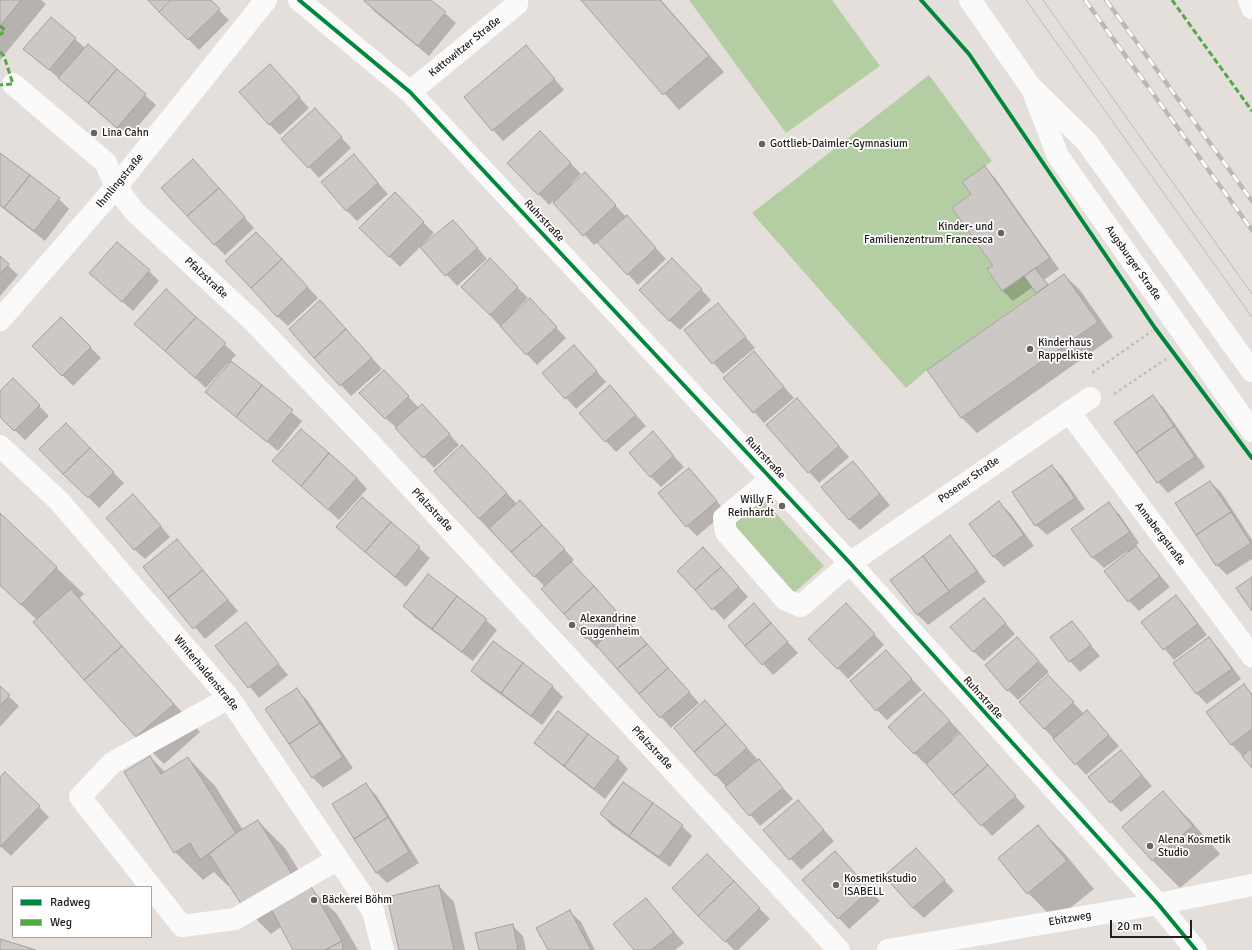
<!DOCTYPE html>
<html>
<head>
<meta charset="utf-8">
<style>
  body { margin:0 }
  #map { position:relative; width:1252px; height:950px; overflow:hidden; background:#e5dfdb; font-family:Signika,sans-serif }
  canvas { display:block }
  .legend { position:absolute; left:12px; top:886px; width:140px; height:52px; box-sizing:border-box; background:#fff; border:1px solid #a7a6a5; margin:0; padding:5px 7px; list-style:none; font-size:12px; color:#24201e }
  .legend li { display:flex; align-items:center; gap:8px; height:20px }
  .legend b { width:20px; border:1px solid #a7a6a5 }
  .scale { position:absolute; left:1110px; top:920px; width:82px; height:18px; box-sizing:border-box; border:2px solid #24201e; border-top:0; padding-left:5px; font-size:12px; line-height:14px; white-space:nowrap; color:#24201e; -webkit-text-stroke:3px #fff; paint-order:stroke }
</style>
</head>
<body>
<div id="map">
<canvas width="1252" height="950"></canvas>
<ul class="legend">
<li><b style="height:5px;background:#00873e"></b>Radweg</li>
<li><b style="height:5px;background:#53aa43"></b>Weg</li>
</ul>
<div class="scale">20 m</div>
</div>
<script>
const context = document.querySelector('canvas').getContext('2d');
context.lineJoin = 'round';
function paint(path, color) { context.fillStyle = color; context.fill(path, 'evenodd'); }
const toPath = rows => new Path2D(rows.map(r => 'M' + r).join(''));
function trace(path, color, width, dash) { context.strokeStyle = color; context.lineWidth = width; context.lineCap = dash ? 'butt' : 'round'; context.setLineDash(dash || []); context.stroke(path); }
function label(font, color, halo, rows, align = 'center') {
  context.font = font + ' Signika,sans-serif'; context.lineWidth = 3.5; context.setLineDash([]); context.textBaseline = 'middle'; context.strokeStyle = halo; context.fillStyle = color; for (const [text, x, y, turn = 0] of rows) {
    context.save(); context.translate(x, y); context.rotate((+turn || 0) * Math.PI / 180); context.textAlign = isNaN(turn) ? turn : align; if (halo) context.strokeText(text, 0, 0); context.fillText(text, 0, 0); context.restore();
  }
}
paint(toPath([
  [689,0,832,0,880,66,786,133],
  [929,75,992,161,963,182,971,194,952,208,993,266,987,270,1002,291,1024,276,1036,293,927,370,906,388,752,213],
  [762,498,824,566,794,593,735,530,735,522]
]), '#b5cda3');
paint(toPath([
  [0,0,41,0,46,4,0,60],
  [149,0,209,0,229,20,199,50],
  [366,0,430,0,456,23,429,56,375,12,365,1],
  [582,0,661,0,724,72,679,110],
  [75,39,85,48,88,45,156,105,128,138,25,49],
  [526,46,564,90,503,141,493,130],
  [280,76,309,108,280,135,269,124],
  [325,120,351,148,319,178,309,167],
  [551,143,581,174,572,183,574,184,595,184,666,259,638,285,598,242,594,245,553,201,549,205,509,163],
  [0,154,59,199,69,209,45,241,0,206],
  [354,155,388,194,357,221,346,210],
  [985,168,995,178,1059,269,1044,280,1048,286,1064,275,1080,290,1113,337,977,433,962,418,929,371,1038,294,1033,287,1013,301,1003,291,988,270,994,266,972,195],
  [203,171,254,228,225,255,214,244],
  [395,194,434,233,422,245,423,246,463,231,487,259,457,286,421,246,400,267,361,228],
  [266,243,318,298,288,326,277,316],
  [0,258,18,275,0,296],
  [490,260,528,298,512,314,513,315,540,310,566,338,537,365,463,287],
  [683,270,711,300,680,330,669,320],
  [149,271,159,281,133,311,101,283],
  [166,291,236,355,230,361,302,421,278,451,207,392,229,364,228,363,206,388,146,334],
  [320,302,382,369,351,396,290,329],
  [718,304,755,348,723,374,686,330],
  [61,318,101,358,73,386,33,346],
  [754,353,794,398,764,423,724,378],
  [584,357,606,382,576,409,544,373],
  [13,379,49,416,25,440,0,416,0,392],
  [394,382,419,408,433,416,459,445,434,468,397,428,385,418],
  [620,397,646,426,616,452,580,413],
  [1153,397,1163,407,1205,467,1168,493,1158,482,1116,422],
  [807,410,849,457,819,483,767,425],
  [66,425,124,483,99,508,41,449],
  [653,433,684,467,661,487,650,476],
  [473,457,517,504,520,501,530,511,574,560,571,563,636,631,699,703,671,728,599,647,597,648,587,638,545,587,479,519],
  [274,461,357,478,367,489,339,520],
  [853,462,890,505,860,530,849,519],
  [1052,466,1062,476,1085,509,1047,535,1036,525],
  [689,469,726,512,697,536,687,526],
  [1210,482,1221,492,1252,540,1252,559,1227,575,1217,565],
  [362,498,430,558,406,587,337,527],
  [999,503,1010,513,1034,546,1004,567,994,557,970,524],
  [1108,504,1119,514,1139,543,1135,546,1170,587,1139,611,1129,601,1128,551,1104,568,1093,558,1073,529],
  [144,506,170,537,145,559,134,549],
  [0,514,84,594,79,599,200,732,164,764,137,737,34,622,37,620,0,585],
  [950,537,960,547,986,582,928,625,918,615,892,580],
  [177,540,238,611,205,639,144,567],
  [714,559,748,597,724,620,679,571],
  [1176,596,1186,607,1207,635,1174,660,1142,622],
  [754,605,798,653,773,675,729,626],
  [404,606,486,620,497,630,473,661,414,617],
  [994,610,1015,634,984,661,973,651],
  [857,615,884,645,848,679,810,639],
  [1071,622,1100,656,1080,672,1070,661],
  [245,624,288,675,259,698,216,646],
  [1208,638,1219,649,1241,679,1207,704,1197,694,1174,664],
  [493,642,553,687,563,697,542,725,482,681,472,671],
  [1027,648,1049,672,1018,700,1008,690],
  [886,651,922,690,887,720,877,710],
  [1244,686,1252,694,1252,766,1232,745,1208,712],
  [1058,687,1084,714,1087,711,1119,746,1086,775,1044,728],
  [0,688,19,706,0,727],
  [297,690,307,700,353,768,323,788,313,778,267,709],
  [705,701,793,799,760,826,675,728],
  [934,704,960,732,952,739,953,740,960,734,1025,807,992,836,926,763,925,764,889,727],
  [535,743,618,758,628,769,605,799,546,753],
  [1121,751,1152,786,1121,812,1111,802],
  [150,757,165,772,188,758,215,786,243,830,258,821,285,848,309,887,337,914,358,950,294,950,281,927,271,934,243,906,230,885,228,886,214,872,203,880,175,852,125,773],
  [0,779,39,807,49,817,11,856,0,846],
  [366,785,376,795,419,863,387,883,376,872],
  [1163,793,1190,820,1220,854,1180,888,1153,861,1123,827],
  [798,801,834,841,801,870,765,830],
  [601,814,682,826,692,836,670,867,611,825],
  [1038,827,1065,854,1094,889,1055,920,1028,893,999,859],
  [707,856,770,919,738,950,734,950,673,888],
  [926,860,954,891,924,918,913,908],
  [845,863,880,901,849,929,804,880],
  [439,886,454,902,465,950,400,950],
  [646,899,684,943,675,950,636,950],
  [570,912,581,922,595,950,549,950],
  [512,925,523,936,526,950,480,950]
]), '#0003');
const building = toPath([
  [0,0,21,0,0,26,0,0],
  [148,0,171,0,159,12,148,0],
  [171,0,211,0,220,9,188,40,159,12,171,0],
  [365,0,431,0,446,12,418,46,364,1,365,0],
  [581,0,660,0,709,56,663,95,581,0],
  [51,17,76,38,49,70,23,49,51,17],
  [88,44,117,69,88,103,58,78,88,44],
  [526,45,555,79,492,131,464,97,526,45],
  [270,64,300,97,269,125,239,92,270,64],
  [117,69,146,94,117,128,88,103,117,69],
  [315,108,342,137,308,168,281,139,315,108],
  [540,131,571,163,538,195,507,163,540,131],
  [0,153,30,175,4,208,0,205,0,153],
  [354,154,378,183,346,211,321,182,354,154],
  [193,159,219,188,187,216,161,188,193,159],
  [985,166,1050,258,1002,291,987,269,993,266,952,208,971,194,962,182,985,166],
  [585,172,616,205,583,236,553,203,585,172],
  [30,175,60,198,34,231,4,208,30,175],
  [219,188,245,217,214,245,187,216,219,188],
  [395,192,424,222,389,257,359,228,395,192],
  [627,215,656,248,627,275,597,242,627,215],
  [453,220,478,248,445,276,420,247,453,220],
  [256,232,282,259,251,288,225,261,256,232],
  [117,242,150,270,122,302,89,273,117,242],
  [0,256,9,264,0,274,0,256],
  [490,258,518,287,490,315,461,287,490,258],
  [672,258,702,289,669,321,639,290,672,258],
  [282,259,308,287,277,317,251,288,282,259],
  [1035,268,1048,285,1036,293,1024,276,1035,268],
  [1064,274,1098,322,961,418,927,370,1064,274],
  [166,289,196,317,165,351,134,324,166,289],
  [530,298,557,327,526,355,500,326,530,298],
  [320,300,346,329,314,358,289,329,320,300],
  [718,303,746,337,712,364,684,330,718,303],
  [61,317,91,347,62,376,32,346,61,317],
  [196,317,226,343,195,378,165,351,196,317],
  [346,329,372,358,340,386,314,358,346,329],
  [574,345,597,371,565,399,542,373,574,345],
  [754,351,784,387,753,413,723,378,754,351],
  [231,361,262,385,236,417,205,392,231,361],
  [384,370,409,396,385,419,359,393,384,370],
  [13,378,40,405,14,431,0,417,0,391,13,378],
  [262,385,293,410,267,442,236,417,262,385],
  [610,385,636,415,605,442,579,413,610,385],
  [1153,395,1174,426,1136,453,1114,422,1153,395],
  [797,398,839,446,808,473,766,425,797,398],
  [422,404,450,434,423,458,395,428,422,404],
  [66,423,90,448,63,474,39,449,66,423],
  [1174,426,1195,457,1157,483,1136,453,1174,426],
  [301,429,329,453,301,486,272,461,301,429],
  [653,431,674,456,650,477,629,453,653,431],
  [462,445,507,493,479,519,434,471,462,445],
  [90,448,114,472,88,498,63,474,90,448],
  [329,453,357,478,328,510,301,486,329,453],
  [853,461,880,494,849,520,821,487,853,461],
  [1052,465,1075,498,1035,526,1012,492,1052,465],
  [689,468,717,501,686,527,658,493,689,468],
  [1210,481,1231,512,1196,535,1175,503,1210,481],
  [133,494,161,526,134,550,106,518,133,494],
  [362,497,391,522,365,552,336,527,362,497],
  [520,500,542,525,511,552,489,528,520,500],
  [999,501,1024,535,993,557,969,524,999,501],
  [1109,502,1130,532,1092,558,1071,529,1109,502],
  [1231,512,1251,543,1216,566,1196,535,1231,512],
  [0,513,57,567,21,605,0,585,0,513],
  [391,522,420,547,395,577,365,552,391,522],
  [542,525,565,549,534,577,511,552,542,525],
  [950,535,977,571,949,591,923,556,950,535],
  [177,539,203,570,168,598,143,567,177,539],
  [1136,546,1160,576,1128,602,1104,571,1136,546],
  [703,547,721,567,695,590,677,571,703,547],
  [923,556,949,591,917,615,890,580,923,556],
  [571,562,594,586,564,614,541,589,571,562],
  [721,567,739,587,712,610,695,590,721,567],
  [203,570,228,600,193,629,168,598,203,570],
  [428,574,457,596,432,629,403,606,428,574],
  [1252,577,1252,611,1236,588,1252,577],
  [594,586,616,611,586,639,564,614,594,586],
  [71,589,122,646,84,680,33,622,71,589],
  [1176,595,1198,624,1163,650,1141,622,1176,595],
  [457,596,487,619,462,652,432,629,457,596],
  [984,598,1006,623,973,652,950,627,984,598],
  [754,603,771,623,745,646,728,626,754,603],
  [846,603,875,634,837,669,808,639,846,603],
  [626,619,647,644,617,669,596,645,626,619],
  [1072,621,1091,645,1069,662,1050,637,1072,621],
  [246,622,279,664,248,688,215,646,246,622],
  [771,623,788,642,762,665,745,646,771,623],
  [1017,637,1039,661,1007,691,985,665,1017,637],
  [1209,637,1232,669,1196,694,1173,663,1209,637],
  [493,641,523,663,501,693,471,671,493,641],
  [647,644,668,668,639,694,617,669,647,644],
  [122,646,174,704,136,737,84,680,122,646],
  [886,650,912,679,876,711,850,681,886,650],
  [523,663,553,686,531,716,501,693,523,663],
  [668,668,690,692,660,718,639,694,668,668],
  [1048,675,1074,702,1044,729,1019,702,1048,675],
  [1244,684,1252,695,1252,729,1231,745,1206,712,1244,684],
  [0,686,10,695,0,706,0,686],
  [297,688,320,723,289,744,265,709,297,688],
  [924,693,950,721,914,754,888,727,924,693],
  [705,700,726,724,694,752,674,728,705,700],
  [1087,710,1109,735,1075,765,1053,739,1087,710],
  [558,711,588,734,564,766,534,743,558,711],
  [320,723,343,757,312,778,289,744,320,723],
  [726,724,747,748,715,776,694,752,726,724],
  [960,733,988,765,953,795,926,764,960,733],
  [588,734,619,757,594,789,564,766,588,734],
  [1252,748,1252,768,1242,756,1252,748],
  [1121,750,1142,775,1110,803,1088,777,1121,750],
  [150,756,161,774,188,757,236,833,200,860,190,843,174,853,124,772,150,756],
  [759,759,783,788,749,816,725,787,759,759],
  [988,765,1016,796,981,826,953,795,988,765],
  [5,772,40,806,0,847,0,777,5,772],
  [623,782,653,803,629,836,600,814,623,782],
  [366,783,388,817,354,839,332,804,366,783],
  [1163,791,1193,826,1152,861,1122,827,1163,791],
  [798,800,824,830,789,860,763,830,798,800],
  [653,803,683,825,659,857,629,836,653,803],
  [388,817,409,852,376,873,354,839,388,817],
  [258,820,302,890,243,907,209,854,236,833,258,820],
  [1038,825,1067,861,1027,894,998,858,1038,825],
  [916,848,945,880,913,908,884,876,916,848],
  [835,851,870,890,838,919,802,880,835,851],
  [707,854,734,881,698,916,672,888,707,854],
  [734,881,760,908,725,942,698,916,734,881],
  [310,885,342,941,325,950,293,950,271,909,310,885],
  [439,885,454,950,399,950,387,897,439,885],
  [646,898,674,932,651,950,634,950,613,924,646,898],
  [570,910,591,950,548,950,536,928,570,910],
  [513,924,518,950,479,950,475,933,513,924],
  [0,939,36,950,0,950,0,939],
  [342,941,343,950,325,950,342,941]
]);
paint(building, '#ccc8c5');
trace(building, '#a5a09d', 1);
trace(toPath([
  [1092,373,1152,331],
  [1114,394,1169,357]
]), '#bfbebc', 2.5, [3, 3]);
trace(toPath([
  [299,0,410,92,850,563,1158,904,1196,950],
  [1249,0,1252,8],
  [13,84,106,163,116,187,134,211,253,321,369,442,839,950],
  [410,92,517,4,517,0],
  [0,320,116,187,266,0],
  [1069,412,1252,656],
  [0,446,59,501,229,698,373,911,383,950],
  [771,479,724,518,726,532,786,600,801,606,850,563,1090,398],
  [229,698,112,763,80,797,182,926,235,919,338,859],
  [888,950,1158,904,1252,885]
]), '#fbfafa', 22);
trace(toPath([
  [970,0,1030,86,1086,141,1252,371],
  [1034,94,1058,156,1252,431]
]), '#fbfafa', 22);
trace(toPath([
  [1026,0,1252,317],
  [1043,0,1252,294]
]), '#bab9b8', 1);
const rail = toPath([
  [1085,0,1252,230],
  [1106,0,1252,201]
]);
trace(rail, '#bab9b8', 4.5);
trace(rail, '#fff', 3, [9]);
trace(toPath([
  [1172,0,1252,111],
  [0,26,5,30,0,35],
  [0,52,4,56,13,84,0,85]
]), '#53aa43', 3, [6, 3]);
trace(toPath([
  [299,0,410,92,850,563,1158,904,1196,950],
  [921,0,969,54,1155,328,1252,458]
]), '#00873e', 4);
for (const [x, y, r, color] of [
  [94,133,4,"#686360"],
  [762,144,4,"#686360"],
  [1001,233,4,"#686360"],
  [1030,349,4,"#686360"],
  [782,506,4,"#686360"],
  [572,625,4,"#686360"],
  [1150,846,4,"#686360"],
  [836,885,4,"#686360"],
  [314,900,4,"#686360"]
]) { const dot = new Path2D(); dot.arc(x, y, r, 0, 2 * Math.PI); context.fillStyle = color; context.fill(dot); trace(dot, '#fff', 1.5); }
label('11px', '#24201e', '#fff', [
  ["Kattowitzer Straße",465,47,-39],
  ["Ihmlingstraße",120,181,-50],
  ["Ruhrstraße",544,221,47],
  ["Augsburger Straße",1133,263,55],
  ["Pfalzstraße",206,278,43],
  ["Ruhrstraße",765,458,47],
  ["Posener Straße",969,480,-35],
  ["Pfalzstraße",432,510,47],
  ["Annabergstraße",1160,534,53],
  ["Winterhaldenstraße",206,673,50],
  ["Ruhrstraße",983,698,48],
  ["Pfalzstraße",652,748,47],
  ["Ebitzweg",1070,919,-10]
]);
label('11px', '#24201e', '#fff', [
  ["Lina Cahn",102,133],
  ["Gottlieb-Daimler-Gymnasium",770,144],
  ["Kinder- und",993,227,"right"],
  ["Familienzentrum Francesca",993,240,"right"],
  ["Kinderhaus",1038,343],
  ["Rappelkiste",1038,356],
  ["Willy F.",774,500,"right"],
  ["Reinhardt",774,513,"right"],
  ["Alexandrine",580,619],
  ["Guggenheim",580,632],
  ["Alena Kosmetik",1158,840],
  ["Studio",1158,853],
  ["Kosmetikstudio",844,879],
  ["ISABELL",844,892],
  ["Bäckerei Böhm",322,900]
], 'left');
</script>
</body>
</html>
